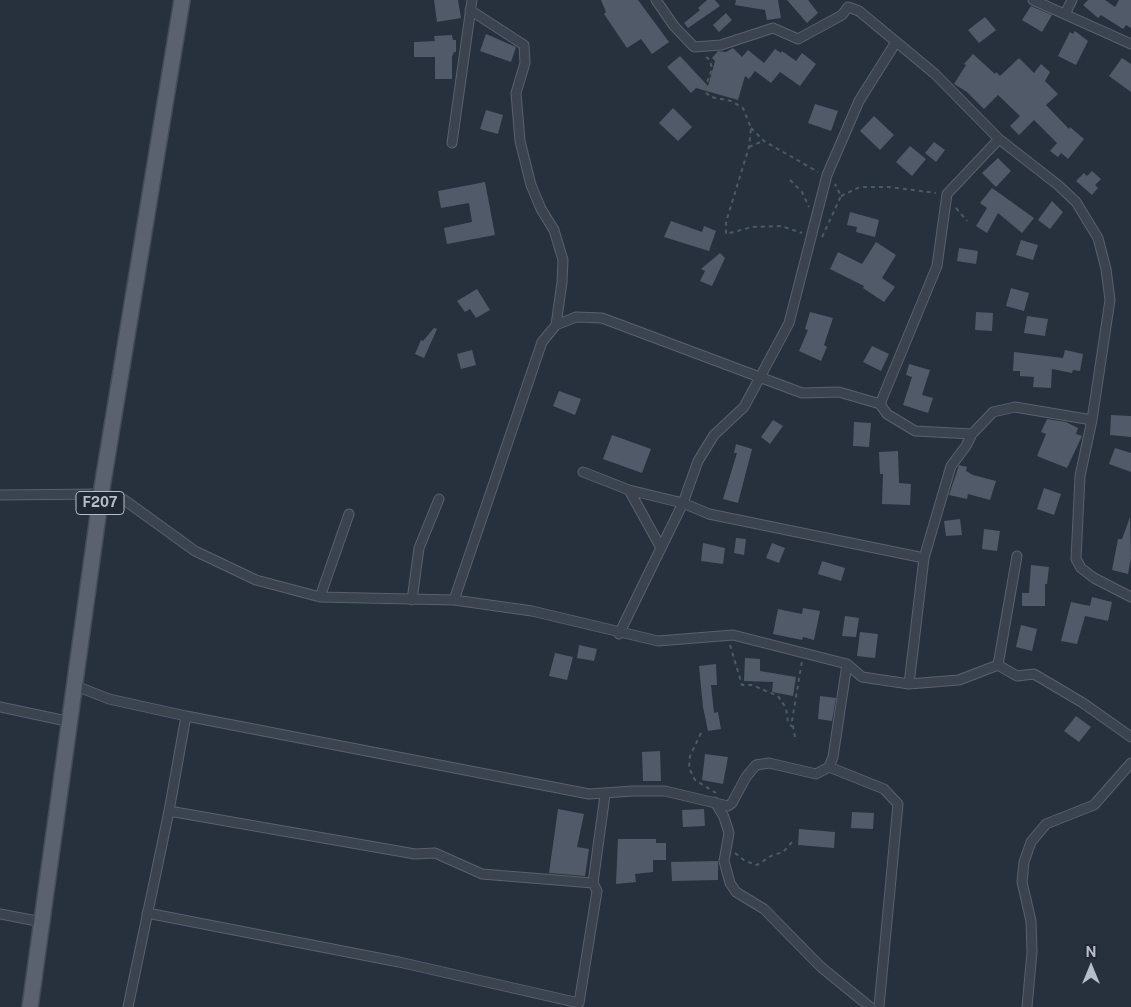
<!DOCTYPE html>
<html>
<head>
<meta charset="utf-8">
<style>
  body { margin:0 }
  #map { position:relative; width:1131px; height:1007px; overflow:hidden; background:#27313e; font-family:"Public Sans",sans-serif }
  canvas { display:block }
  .north { position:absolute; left:1066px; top:942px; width:50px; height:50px; -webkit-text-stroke:4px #1f2833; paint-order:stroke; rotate:0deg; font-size:14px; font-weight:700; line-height:20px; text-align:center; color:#b7bec9 }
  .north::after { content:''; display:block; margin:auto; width:18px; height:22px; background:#b7bec9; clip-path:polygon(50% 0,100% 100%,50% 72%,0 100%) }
</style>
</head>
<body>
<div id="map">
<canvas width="1131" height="1007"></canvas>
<div class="north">N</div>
</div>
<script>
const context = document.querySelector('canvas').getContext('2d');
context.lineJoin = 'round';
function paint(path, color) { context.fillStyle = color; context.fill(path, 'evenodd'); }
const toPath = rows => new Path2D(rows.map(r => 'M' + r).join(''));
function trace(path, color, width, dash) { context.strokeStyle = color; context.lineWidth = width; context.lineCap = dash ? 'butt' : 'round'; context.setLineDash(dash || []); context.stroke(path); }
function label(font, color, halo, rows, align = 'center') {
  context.font = font + ' "Public Sans",sans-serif'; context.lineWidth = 4; context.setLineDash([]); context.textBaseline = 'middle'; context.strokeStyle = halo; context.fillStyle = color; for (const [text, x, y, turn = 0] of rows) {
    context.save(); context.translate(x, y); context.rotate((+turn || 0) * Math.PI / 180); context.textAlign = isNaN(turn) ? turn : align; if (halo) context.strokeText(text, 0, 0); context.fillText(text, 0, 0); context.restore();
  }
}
paint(toPath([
  [434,0,458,0,461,18,437,22],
  [601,0,638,0,669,42,652,54,641,39,627,48,604,14,606,12],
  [707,0,715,0,720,6,688,28,684,23,700,10,698,8],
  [736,0,778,0,781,18,767,20,765,10,735,5],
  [787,0,808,0,818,13,807,23],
  [1088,0,1105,0,1115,7,1119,0,1131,0,1131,28,1126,25,1123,29,1101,15,1098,18,1083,5],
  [1031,6,1052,15,1042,32,1022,20],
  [726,13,732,20,719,32,713,25],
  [985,17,996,30,979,43,968,30],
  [1075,31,1088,41,1076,65,1058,56,1070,32,1073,34],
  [486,34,516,47,511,62,480,51],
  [452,35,453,40,456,40,456,52,454,52,452,57,452,79,435,79,435,57,414,57,414,42,435,41,434,36],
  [733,48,742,57,748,50,764,63,775,49,781,53,782,51,796,61,802,53,816,64,800,86,780,72,771,83,755,71,749,79,745,76,738,100,696,88,691,93,667,67,680,56,708,86,715,61,712,58,718,51,726,52],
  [973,54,995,74,996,72,1000,76,1019,58,1034,73,1041,64,1050,72,1045,81,1058,94,1046,105,1069,129,1070,127,1084,139,1068,159,1061,153,1058,157,1050,151,1057,143,1034,120,1019,135,1010,126,1020,116,998,95,984,109,967,92,954,84,966,65,964,64],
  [1122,58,1131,64,1131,92,1109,76],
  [815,104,838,111,831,131,808,123],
  [673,108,692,127,678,141,659,123],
  [486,110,503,115,498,134,480,129],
  [874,116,894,135,880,150,860,131],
  [934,142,945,150,936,162,925,153],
  [910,146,926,159,912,176,896,162],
  [998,158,1011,171,996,187,982,173],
  [1092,171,1101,179,1095,185,1098,188,1092,195,1076,181,1084,173,1087,176],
  [485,182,495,235,447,244,444,228,472,222,469,203,441,208,438,191],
  [992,188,1034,218,1022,233,998,213,987,233,976,226,987,208,980,203],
  [1052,201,1063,212,1050,229,1038,220],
  [850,212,879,220,875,237,856,232,857,227,847,225],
  [671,221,702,232,704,226,716,231,709,251,664,237],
  [1021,240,1038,245,1033,260,1016,255],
  [876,242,896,255,882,278,895,287,884,302,863,288,864,286,830,269,838,252,862,264],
  [959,248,978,251,976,264,957,261],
  [720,253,725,258,712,286,700,281,705,271,701,269],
  [1011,288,1029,293,1024,311,1006,306],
  [477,289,490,310,476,318,470,309,465,312,457,301],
  [810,312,833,318,824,345,827,347,821,361,799,351,808,330,805,329],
  [976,312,993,313,992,331,975,330],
  [1027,316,1048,319,1045,336,1024,333],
  [434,328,437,329,424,358,415,354,421,340,423,341],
  [872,346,889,354,881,371,863,362],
  [472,350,476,365,461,369,457,354],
  [1065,350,1083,354,1080,371,1073,370,1072,373,1052,369,1051,388,1033,387,1034,377,1020,376,1020,371,1013,371,1014,352,1063,358],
  [909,364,930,370,922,395,933,398,928,413,903,405,912,377,906,375],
  [559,391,581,399,575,415,553,406],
  [1111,415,1131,416,1131,437,1110,435],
  [1047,419,1066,422,1078,428,1076,434,1082,436,1067,468,1037,456,1046,434,1041,432],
  [773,420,783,426,770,444,761,437],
  [854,422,871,423,869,447,853,446],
  [612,435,651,449,642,473,603,459],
  [736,444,752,449,738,503,723,499,737,453,734,453],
  [1115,448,1131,453,1131,472,1109,464],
  [898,451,899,483,911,484,910,505,882,504,883,474,880,474,879,452],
  [959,465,967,467,966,471,973,475,996,481,990,500,968,494,967,499,949,495],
  [1044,488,1061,494,1054,515,1037,509],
  [1130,517,1131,558,1128,574,1112,570,1118,539,1122,539],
  [960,519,962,535,946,536,944,521],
  [984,529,1000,531,997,551,982,549],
  [736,538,746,539,744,555,734,553],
  [703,543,725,548,723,564,701,561],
  [772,543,785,548,779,563,766,558],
  [822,561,845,568,841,581,818,574],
  [1031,565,1049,567,1047,584,1045,584,1045,606,1022,606,1022,593,1029,593],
  [1092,597,1112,602,1108,621,1085,616,1077,644,1061,641,1071,602,1090,606],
  [803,608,820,611,814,640,803,637,802,640,773,634,778,609,802,614],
  [845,616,859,618,856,637,842,636],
  [1021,625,1037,629,1032,651,1016,647],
  [860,632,878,634,875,658,857,656],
  [579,645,597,649,594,661,577,658],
  [555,653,573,657,567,680,549,676],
  [745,658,760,659,760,671,796,677,793,696,772,692,773,682,744,681],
  [716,664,717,685,711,685,714,713,718,712,721,729,708,731,703,707,699,666],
  [820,696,836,698,832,721,818,719],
  [1076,716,1091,727,1079,742,1064,731],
  [660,751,661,781,643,781,642,752],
  [705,754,728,757,723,784,702,780],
  [558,809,584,814,577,847,589,849,585,876,549,873],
  [704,809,705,826,683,827,682,810],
  [852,812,874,813,873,829,851,828],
  [799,829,835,832,834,848,798,845],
  [618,839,656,839,656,843,666,843,666,860,653,860,653,872,635,874,636,882,616,884],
  [718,861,718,880,672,881,671,862]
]), '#505a68');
const minor = toPath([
  [656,0,674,26,694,47,721,45,773,28,798,39,842,15,848,7,859,11,935,74,999,139,1058,185,1076,202,1098,238,1106,269,1110,300,1092,420,1080,476,1076,559,1081,568,1094,578,1131,597],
  [1033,0,1131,44],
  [470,10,524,45,525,63,516,93,520,141,531,185,541,209,554,230,563,260,562,282,556,325],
  [1065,14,1072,0],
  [452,143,472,0],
  [880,404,937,266,947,194,999,139],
  [583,472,629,490,683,503,709,514,924,558],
  [629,490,661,548],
  [0,495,101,494,123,499,195,551,256,580,320,597,454,600,532,611,658,641,733,635,847,664,862,677,909,684,959,680,998,665,1017,676,1034,674,1083,703,1131,737],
  [320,597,349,514],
  [412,600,419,548,439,499],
  [454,600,542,342,556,325,576,317,602,318,802,393,839,392,880,404,887,414,915,431,972,434],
  [619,634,683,503,698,461,714,435,744,407,789,323,827,175,859,101,896,42],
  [998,665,1017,556],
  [909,684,924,558,951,466,966,446,972,434,993,412,1015,407,1092,420],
  [76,686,109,699,186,716,589,794,633,791,665,791,728,806,732,803,746,777,756,765,769,763,816,774,829,767,833,757,847,664],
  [0,707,71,722],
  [829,767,884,789,898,804,879,1007],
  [715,802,724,817,729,833,724,861,730,883,736,892,764,909,821,967,870,1007],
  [169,811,415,854,435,853,482,874,593,883],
  [147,913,399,962,579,1003,597,891,593,883,605,795],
  [0,914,42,922],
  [128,1007,169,811,186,716],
  [1027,1007,1032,952,1031,921,1022,882,1024,862,1031,842,1046,824,1094,805,1131,763]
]);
const primary = toPath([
  [30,1007,101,494,182,0]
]);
trace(minor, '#58616c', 11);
trace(primary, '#444c57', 18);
trace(toPath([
  [706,57,710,60,712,69,704,91,711,97,731,101,743,108,751,128,749,147,726,222,726,234,752,227,781,226,802,233],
  [751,128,764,141,818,172],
  [749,147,763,141],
  [790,180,802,192,809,207],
  [841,196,860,187,888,187,936,193],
  [956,208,967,221],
  [822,237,841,196,835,184],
  [730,645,742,685,752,685,778,696,786,708,788,722,792,727],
  [701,733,690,756,689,768,695,780,716,793],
  [795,737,792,721,802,661],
  [735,853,745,861,757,865,771,856,783,852,794,840]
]), '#495c5e', 2, [4, 4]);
trace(minor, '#3a434e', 9);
trace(primary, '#59626e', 15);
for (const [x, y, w] of [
  [100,503,48]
]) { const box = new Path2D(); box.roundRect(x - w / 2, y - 11.5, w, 23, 4); context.fillStyle = '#1f2833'; context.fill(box); trace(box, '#b7bec9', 1); }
label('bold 14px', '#b7bec9', null, [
  ["F207",100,503]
]);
</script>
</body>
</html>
